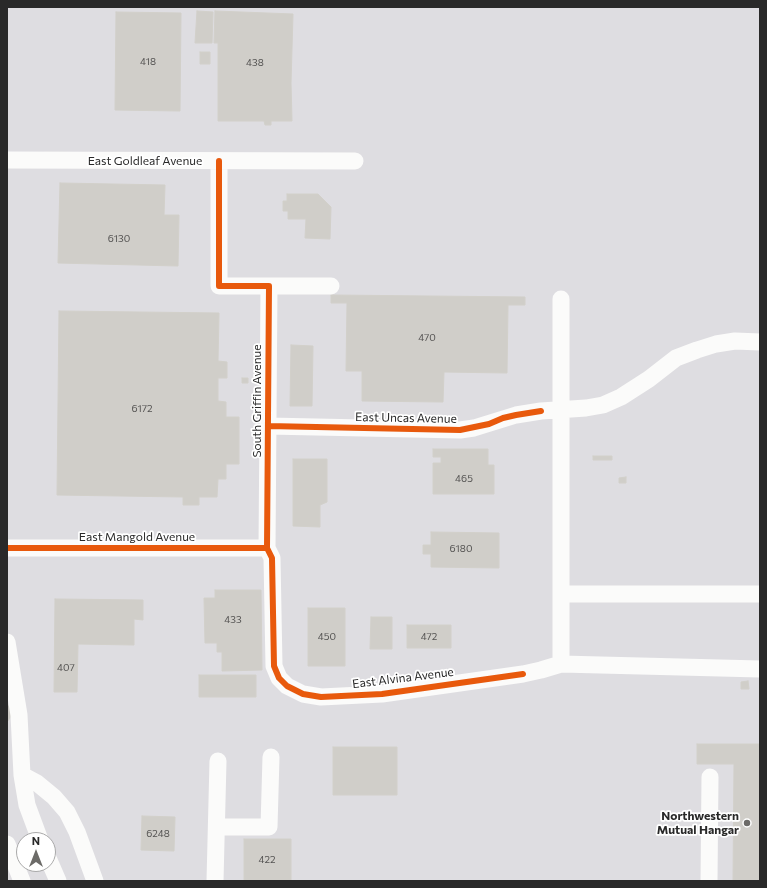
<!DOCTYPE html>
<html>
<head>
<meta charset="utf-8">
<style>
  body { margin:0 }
  #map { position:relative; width:767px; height:888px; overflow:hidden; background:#e7e5de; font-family:Commissioner,sans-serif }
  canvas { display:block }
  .frame { position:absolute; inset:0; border:8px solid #292929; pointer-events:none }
  .north { position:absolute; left:16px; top:832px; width:40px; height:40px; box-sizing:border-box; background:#fff; border:1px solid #a9a9a9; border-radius:50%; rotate:0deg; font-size:11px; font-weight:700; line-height:16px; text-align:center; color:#292929 }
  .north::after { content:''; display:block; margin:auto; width:14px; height:18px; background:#6c6b68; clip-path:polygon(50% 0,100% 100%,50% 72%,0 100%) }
</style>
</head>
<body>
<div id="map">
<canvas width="767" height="888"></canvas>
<div class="frame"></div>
<div class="north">N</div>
</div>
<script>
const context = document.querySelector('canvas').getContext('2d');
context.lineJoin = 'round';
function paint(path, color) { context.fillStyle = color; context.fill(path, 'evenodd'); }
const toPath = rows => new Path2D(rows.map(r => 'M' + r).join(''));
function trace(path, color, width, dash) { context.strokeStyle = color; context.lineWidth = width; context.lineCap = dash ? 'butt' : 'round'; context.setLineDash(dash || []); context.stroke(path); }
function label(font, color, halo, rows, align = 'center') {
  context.font = font + ' Commissioner,sans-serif'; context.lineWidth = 3.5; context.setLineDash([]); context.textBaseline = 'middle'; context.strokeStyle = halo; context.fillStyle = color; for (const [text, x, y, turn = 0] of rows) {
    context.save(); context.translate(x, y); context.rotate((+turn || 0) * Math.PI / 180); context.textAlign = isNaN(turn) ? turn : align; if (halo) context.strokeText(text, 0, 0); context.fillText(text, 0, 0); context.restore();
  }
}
paint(toPath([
  [7,7,760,7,760,881,7,881],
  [24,840,48,840,48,864,24,864]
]), '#dedde1');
const building = toPath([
  [197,11,213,12,212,43,195,43,197,11],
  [215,11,293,14,291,83,292,121,271,121,271,125,265,125,264,121,218,121,218,43,214,43,215,11],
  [116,12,181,13,180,111,115,110,116,12],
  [200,52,210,52,210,64,200,64,200,52],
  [60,183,165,185,164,215,179,215,178,266,58,263,60,183],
  [287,194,318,194,331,207,330,239,305,238,306,219,288,219,288,211,283,211,283,201,287,201,287,194],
  [331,295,525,297,525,305,508,305,507,373,444,372,443,402,362,401,362,371,346,371,347,303,331,303,331,295],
  [59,311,219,313,218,361,227,362,227,378,218,378,218,401,226,402,226,417,239,417,239,464,226,464,226,479,218,479,217,497,199,497,199,505,183,505,183,497,57,495,59,311],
  [291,345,313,346,312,406,290,406,291,345],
  [242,378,248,378,248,383,242,383,242,378],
  [433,449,488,449,488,465,494,465,494,494,433,494,433,463,441,463,441,457,433,457,433,449],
  [593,456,612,456,612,460,593,460,593,456],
  [293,459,327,459,327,502,320,505,320,527,293,526,293,459],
  [626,477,626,483,619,483,619,478,626,477],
  [431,532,499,533,499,568,431,567,431,554,423,554,423,545,431,545,431,532],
  [215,590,261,590,262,670,222,671,222,652,217,652,217,643,205,643,204,598,215,598,215,590],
  [55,599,143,600,143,620,134,619,134,645,78,644,77,692,54,692,55,599],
  [308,608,345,608,345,666,308,666,308,608],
  [371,617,392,617,392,649,370,649,371,617],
  [407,625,451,625,451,648,407,648,407,625],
  [199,675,256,675,256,697,199,697,199,675],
  [748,681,749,689,741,689,741,682,748,681],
  [7,706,11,706,10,718,7,722,7,706],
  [697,744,760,744,760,881,733,881,734,764,697,764,697,744],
  [333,747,397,747,397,795,333,795,333,747],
  [142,816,175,817,174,851,141,850,142,816],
  [244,839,291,839,291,881,244,881,244,839]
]);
paint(building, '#d0cec9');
trace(building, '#d2d0ca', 1);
trace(toPath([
  [7,160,355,161],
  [219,161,219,286,269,286,267,548,272,558,274,666,279,678,287,686,303,694,321,697,382,694,523,674,541,670,561,664,760,669],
  [269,286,331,286],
  [561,299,561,664],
  [268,426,460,430,474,428,516,415,541,411,586,408,603,405,621,397,649,379,676,358,697,350,716,344,735,341,760,342],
  [7,548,267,548],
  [561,594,760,594],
  [7,642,19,715,22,775,27,805,40,840],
  [22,775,37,783,54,797,67,812,77,832,95,881],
  [217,827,269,827,271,757],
  [7,844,22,881],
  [48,858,58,881],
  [215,881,218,761],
  [709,881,710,777]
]), '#fbfbfa', 17);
trace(toPath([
  [219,161,219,286,269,286,267,548,272,558,274,666,279,678,287,686,303,694,321,697,382,694,523,674],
  [268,426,460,430,489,424,503,418,516,415,541,411],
  [7,548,267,548]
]), '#e8590c', 6);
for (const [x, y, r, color] of [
  [747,823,4,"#6c6b68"]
]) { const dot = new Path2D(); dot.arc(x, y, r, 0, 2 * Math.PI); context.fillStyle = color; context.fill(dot); trace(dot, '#fff', 1.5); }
label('10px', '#545352', null, [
  ["418",148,62],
  ["438",255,63],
  ["6130",119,239],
  ["470",427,338],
  ["6172",142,409],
  ["465",464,479],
  ["6180",461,549],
  ["433",233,620],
  ["450",327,637],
  ["472",429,637],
  ["407",66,668],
  ["6248",158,834],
  ["422",267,860]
]);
label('12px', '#292929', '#fff', [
  ["East Goldleaf Avenue",145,161],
  ["South Griffin Avenue",257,401,-90],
  ["East Uncas Avenue",406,418,1],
  ["East Mangold Avenue",137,537],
  ["East Alvina Avenue",403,678,-7]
]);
label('bold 12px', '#292929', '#fff', [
  ["Northwestern",739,816],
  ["Mutual Hangar",739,830]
], 'right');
</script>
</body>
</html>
